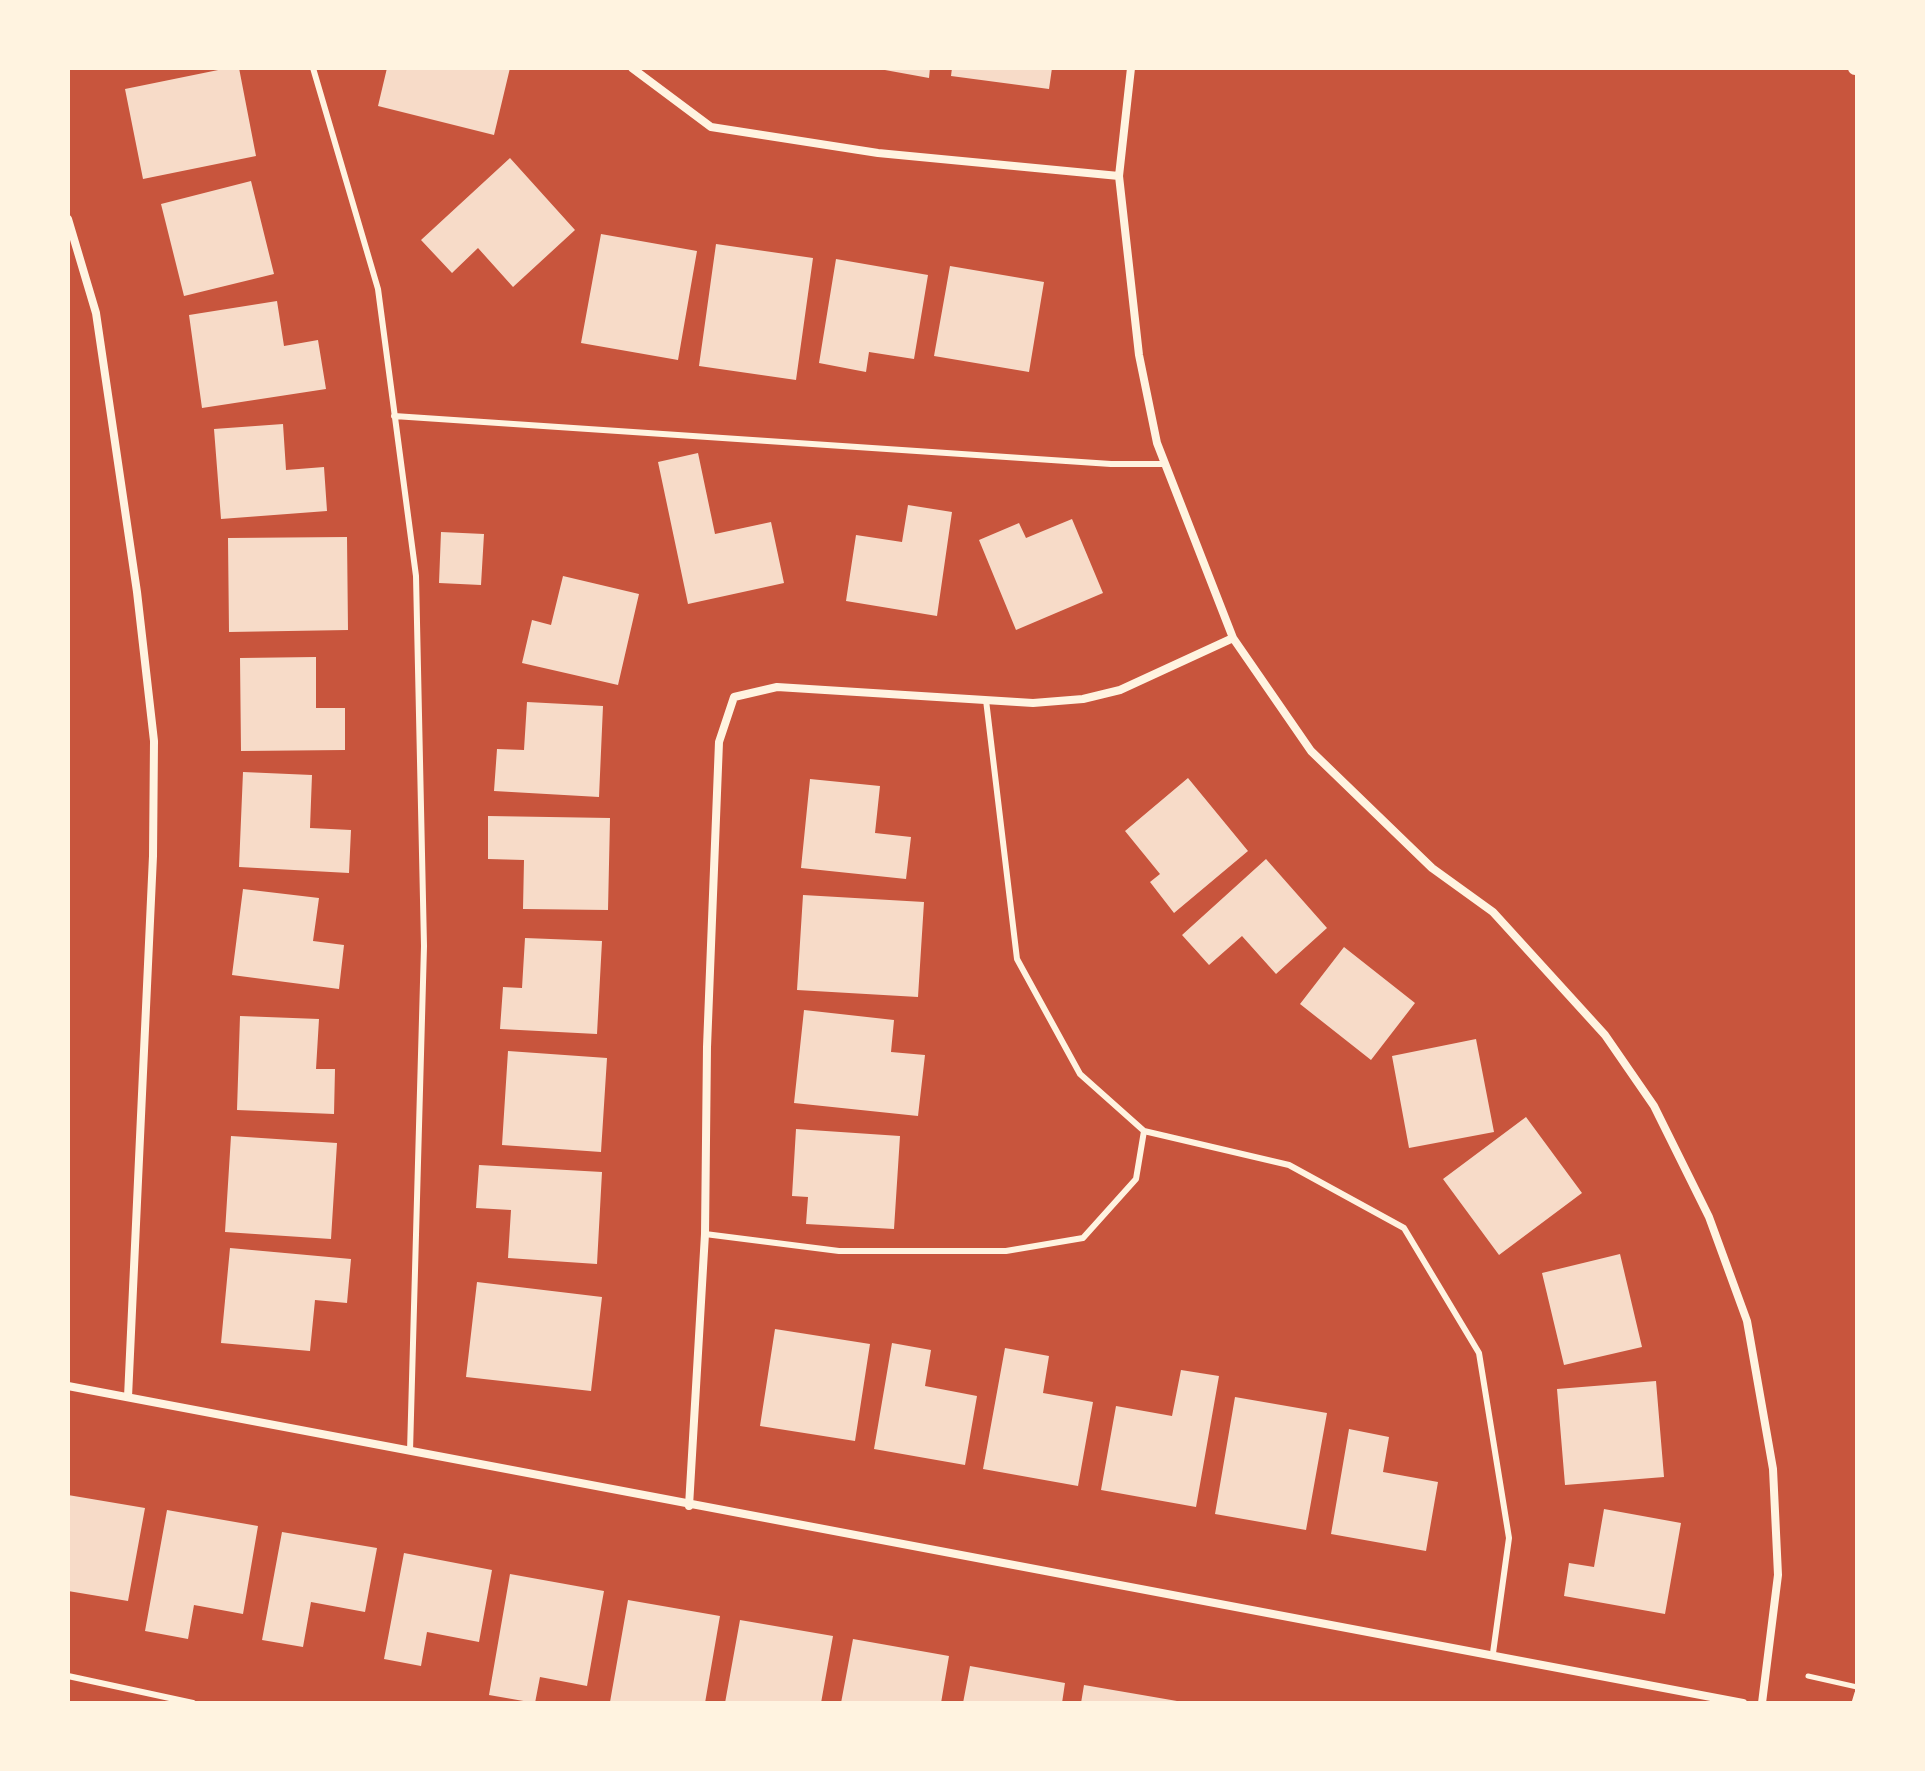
<!DOCTYPE html>
<html>
<head>
<meta charset="utf-8">
<style>
  body { margin:0 }
  #map { position:relative; width:1925px; height:1771px; overflow:hidden; background:#c8553d; font-family:Figtree,sans-serif }
  canvas { display:block }
  .frame { position:absolute; inset:0; border:70px solid #fff3e0; pointer-events:none }
</style>
</head>
<body>
<div id="map">
<canvas width="1925" height="1771"></canvas>
<div class="frame"></div>
</div>
<script>
const context = document.querySelector('canvas').getContext('2d');
context.lineJoin = 'round';
function paint(path, color) { context.fillStyle = color; context.fill(path, 'evenodd'); }
const toPath = rows => new Path2D(rows.map(r => 'M' + r).join(''));
function trace(path, color, width, dash) { context.strokeStyle = color; context.lineWidth = width; context.lineCap = dash ? 'butt' : 'round'; context.setLineDash(dash || []); context.stroke(path); }
paint(toPath([
  [228,68,239,68,256,156,143,179,125,89],
  [387,68,510,68,494,135,378,106],
  [874,68,930,68,929,78],
  [952,68,1052,68,1049,89,951,76],
  [510,158,575,230,513,287,478,248,452,273,421,240],
  [251,181,274,274,184,296,161,204],
  [601,234,697,251,678,360,581,343],
  [716,244,813,258,796,380,699,366],
  [836,259,928,275,914,359,869,352,866,372,819,363],
  [950,266,1044,282,1029,372,934,356],
  [277,301,284,346,318,340,326,389,202,408,189,315],
  [283,424,286,470,324,467,327,511,221,519,214,429],
  [698,453,715,534,771,522,784,583,688,604,658,462],
  [908,505,952,512,937,616,846,601,856,535,902,542],
  [1072,519,1103,593,1016,630,979,540,1019,523,1026,538],
  [441,532,484,534,481,585,439,583],
  [347,537,348,630,229,632,228,538],
  [563,576,639,594,618,685,522,663,532,620,551,625],
  [316,657,316,708,345,708,345,750,241,751,240,658],
  [527,702,603,706,599,797,494,791,497,749,524,750],
  [243,772,312,775,310,828,351,830,349,873,239,867],
  [1188,778,1248,851,1174,913,1150,882,1160,874,1125,831],
  [810,779,880,786,875,833,911,837,906,879,801,868],
  [488,816,610,818,608,910,523,909,524,860,488,859],
  [1266,859,1327,928,1276,974,1242,936,1209,965,1182,935],
  [243,889,319,898,313,941,344,945,339,989,232,975],
  [803,895,924,902,918,997,797,990],
  [525,938,602,941,597,1034,500,1029,503,987,522,988],
  [1344,947,1415,1003,1371,1060,1300,1004],
  [804,1010,894,1020,891,1052,925,1055,918,1116,794,1103],
  [240,1016,319,1019,316,1069,335,1069,334,1114,237,1110],
  [1476,1039,1494,1132,1409,1148,1392,1056],
  [508,1051,607,1058,601,1152,502,1145],
  [1526,1117,1582,1193,1499,1255,1443,1179],
  [796,1129,900,1136,894,1229,806,1224,808,1197,792,1196],
  [231,1136,337,1143,331,1239,225,1232],
  [479,1165,602,1172,597,1264,508,1258,511,1210,476,1208],
  [230,1248,351,1259,347,1303,315,1300,310,1351,221,1343],
  [1620,1254,1642,1347,1564,1365,1542,1273],
  [477,1282,602,1297,591,1391,466,1377],
  [775,1329,870,1344,855,1441,760,1426],
  [892,1343,931,1350,925,1386,977,1396,965,1465,874,1449],
  [1005,1348,1049,1356,1043,1393,1093,1402,1078,1486,983,1469],
  [1181,1370,1219,1376,1196,1507,1101,1490,1116,1406,1172,1416],
  [1656,1381,1664,1477,1565,1485,1557,1389],
  [1235,1397,1327,1413,1306,1530,1215,1514],
  [1349,1429,1389,1437,1383,1472,1438,1482,1426,1551,1331,1534],
  [68,1495,145,1508,128,1601,68,1591],
  [1604,1509,1681,1523,1665,1614,1564,1596,1569,1563,1594,1567],
  [167,1510,258,1526,243,1614,194,1605,188,1639,145,1631],
  [282,1532,377,1548,365,1612,311,1602,303,1647,262,1640],
  [404,1553,492,1570,479,1642,427,1632,421,1666,384,1659],
  [510,1574,604,1591,587,1686,540,1677,535,1703,489,1695],
  [628,1600,720,1616,705,1703,610,1702],
  [740,1620,833,1636,821,1703,725,1703],
  [853,1639,949,1656,941,1703,841,1703],
  [970,1666,1065,1683,1062,1703,963,1703],
  [1084,1685,1177,1701,1177,1703,1081,1703]
]), '#f7dbc8');
trace(toPath([
  [1808,1676,1857,1687],
  [1854,1703,1857,1693]
]), '#fff3e0', 5);
trace(toPath([
  [313,68,378,289,416,576,424,946,410,1451],
  [394,416,1111,464,1164,464],
  [1144,1131,1289,1165,1404,1228,1479,1353,1509,1538,1493,1653],
  [705,1234,839,1251,1006,1251,1083,1238,1136,1179,1144,1131,1080,1074,1017,959,986,700],
  [68,1676,193,1703]
]), '#fff3e0', 6);
trace(toPath([
  [632,68,711,127,878,153,1119,176],
  [1131,68,1119,176,1139,355,1157,443,1233,638,1311,751,1432,868,1493,912,1605,1035,1654,1106,1709,1217,1747,1321,1773,1469,1778,1575,1762,1703],
  [68,219,96,313,137,592,154,741,153,856,128,1397],
  [68,1386,1743,1703],
  [689,1506,705,1234,707,1047,719,742,734,697,777,687,1033,703,1083,699,1120,690,1233,638]
]), '#fff3e0', 8);
trace(toPath([
  [1855,68,1857,68]
]), '#fff3e0', 14);
</script>
</body>
</html>
